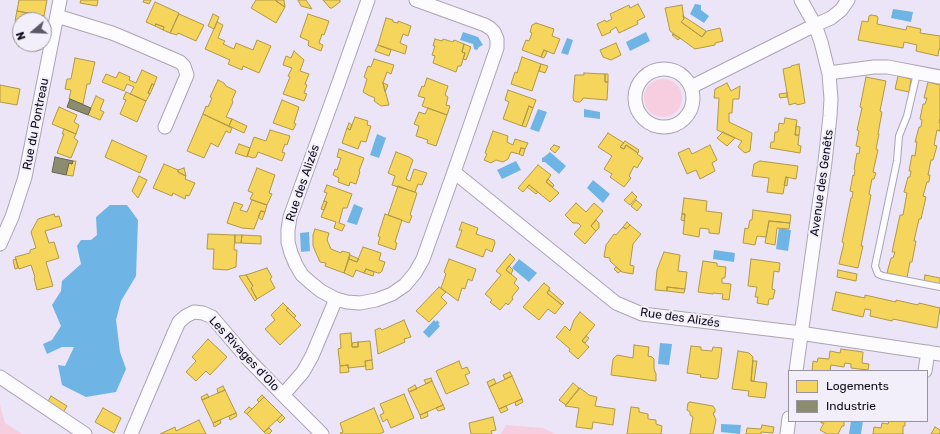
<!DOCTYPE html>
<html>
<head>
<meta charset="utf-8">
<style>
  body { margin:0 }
  #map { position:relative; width:940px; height:434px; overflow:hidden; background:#ebe5f7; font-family:Rubik,sans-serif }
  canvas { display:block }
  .legend { position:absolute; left:788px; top:370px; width:140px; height:52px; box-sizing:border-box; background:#f2effa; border:1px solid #9793a0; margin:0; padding:5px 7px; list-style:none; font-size:12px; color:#0f091a }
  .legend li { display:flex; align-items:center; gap:8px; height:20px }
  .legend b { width:20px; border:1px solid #9793a0 }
  .north { position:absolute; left:12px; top:12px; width:40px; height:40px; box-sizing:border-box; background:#f2effa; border:1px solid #9793a0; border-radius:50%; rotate:251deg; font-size:11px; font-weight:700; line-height:16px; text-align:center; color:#0f091a }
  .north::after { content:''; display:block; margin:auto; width:14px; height:18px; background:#5c5667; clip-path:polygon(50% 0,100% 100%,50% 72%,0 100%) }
</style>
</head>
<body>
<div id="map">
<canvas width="940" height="434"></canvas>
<ul class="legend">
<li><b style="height:11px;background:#f6d55c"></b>Logements</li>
<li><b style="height:11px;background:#8c8c6e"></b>Industrie</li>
</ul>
<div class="north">N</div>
</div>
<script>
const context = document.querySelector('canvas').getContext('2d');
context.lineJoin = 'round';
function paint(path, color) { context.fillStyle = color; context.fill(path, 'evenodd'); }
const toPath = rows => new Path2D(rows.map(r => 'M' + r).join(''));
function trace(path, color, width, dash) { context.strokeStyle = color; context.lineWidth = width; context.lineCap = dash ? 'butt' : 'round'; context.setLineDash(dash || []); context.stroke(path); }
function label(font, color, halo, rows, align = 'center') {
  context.font = font + ' Rubik,sans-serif'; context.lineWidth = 4; context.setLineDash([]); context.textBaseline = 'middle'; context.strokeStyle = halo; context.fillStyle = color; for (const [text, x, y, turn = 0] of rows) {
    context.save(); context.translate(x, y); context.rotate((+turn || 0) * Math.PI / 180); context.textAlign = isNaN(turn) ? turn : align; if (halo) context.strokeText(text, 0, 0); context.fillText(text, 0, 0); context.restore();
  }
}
paint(toPath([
  '644 98a19 19 0 1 1 38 0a19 19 0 1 1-38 0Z',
  [0,405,5,423,22,434,0,434],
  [506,425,543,428,555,434,501,434]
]), '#f6cee0');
paint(toPath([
  [695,4,701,5,701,10,709,16,704,23,690,14],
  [893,9,913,12,911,22,891,18],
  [463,32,478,37,483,45,479,47,477,50,474,49,473,44,460,40],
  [646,32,650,41,630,51,626,42],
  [567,38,573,40,568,55,561,53],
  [538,109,547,112,539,132,530,129],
  [584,109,600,112,600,119,584,117],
  [377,134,386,138,379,158,370,155],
  [550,152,566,166,559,174,545,162,542,162,542,158,544,157],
  [516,161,521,170,502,179,497,170],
  [593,180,610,194,603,203,587,188],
  [354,204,363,208,357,225,347,222],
  [110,205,127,205,138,220,136,276,121,301,116,320,120,352,126,369,116,392,86,397,62,385,58,365,65,366,74,347,62,347,47,354,43,344,52,340,61,326,52,305,61,291,62,281,81,264,77,246,81,240,91,240,97,235,96,217],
  [779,228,791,230,788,251,776,249],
  [309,232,310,251,301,252,300,233],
  [714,250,735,253,734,262,713,259],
  [519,259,537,273,529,282,512,268],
  [434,320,436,322,437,320,440,323,438,324,440,326,429,338,423,332],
  [660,343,672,344,669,365,658,364],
  [851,421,863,421,861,434,849,434],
  [721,424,741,425,740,434,721,432]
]), '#6eb5e6');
const homes = toPath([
  [19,0,47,0,44,16,17,11,19,0],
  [81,0,98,0,97,6,80,3,81,0],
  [144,0,151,0,149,4,143,2,144,0],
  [256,0,276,0,276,1,285,7,276,23,251,8,256,0],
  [276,0,284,0,285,7,276,1,276,0],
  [298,0,306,0,312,9,301,6,298,0],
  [323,0,340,0,340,2,332,8,330,8,323,0],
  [155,2,179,13,170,33,163,30,164,27,156,24,155,26,146,22,155,2],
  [638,4,645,17,637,21,638,24,619,33,616,27,610,31,611,32,602,36,597,24,605,20,606,22,612,19,610,14,629,5,630,8,638,4],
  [682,5,684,19,681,22,702,37,707,31,720,28,723,41,715,43,715,45,695,49,670,31,665,8,682,5],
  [17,11,44,16,43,20,20,20,20,22,15,21,17,11],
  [179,14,204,25,196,41,178,33,177,35,170,33,179,14],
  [213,14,219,17,214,29,208,26,213,14],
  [308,14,329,21,324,35,322,34,319,43,323,45,321,51,309,46,308,45,309,41,300,37,308,14],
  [871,15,877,16,878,18,877,24,906,30,907,26,921,29,920,33,940,36,940,49,939,49,938,56,916,51,917,45,904,42,903,48,858,40,862,21,868,22,869,16,871,15],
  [683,16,706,31,702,37,681,22,684,19,683,16],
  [386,18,393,20,393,22,398,23,398,21,411,26,408,36,403,34,400,43,407,46,405,54,378,45,386,18],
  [217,22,223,25,218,38,225,41,223,44,234,49,236,43,253,50,257,40,271,46,259,73,243,66,242,70,228,64,230,60,205,49,217,22],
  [536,23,554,29,552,36,560,39,554,54,544,50,541,57,522,50,526,40,529,41,532,33,530,32,532,25,536,23],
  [156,24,164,27,163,30,155,26,156,24],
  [673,34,680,38,678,40,672,35,673,34],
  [20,36,20,44,38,44,37,49,18,46,20,36],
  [435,39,442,41,443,39,453,42,454,40,464,44,462,52,465,53,461,66,458,66,456,72,433,63,435,56,432,55,435,46,433,46,435,39],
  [616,43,621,55,611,60,603,57,600,50,616,43],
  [464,44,471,47,466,60,463,59,465,53,462,52,464,44],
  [378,45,391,50,389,56,375,51,378,45],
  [544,50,547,52,544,58,541,57,544,50],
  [294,51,304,60,300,71,309,74,305,84,307,85,304,93,307,94,304,101,283,94,290,77,288,76,292,68,283,65,286,56,291,58,294,51],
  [522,57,541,64,532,91,511,84,515,72,517,73,522,57],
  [75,58,95,62,90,84,87,84,83,104,69,99,71,90,65,89,67,79,71,79,75,58],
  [374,59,394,65,391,74,387,72,383,83,389,105,381,106,374,101,375,98,368,95,363,92,367,79,364,77,368,66,371,67,374,59],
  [541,64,548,66,545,73,539,71,541,64],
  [799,64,805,103,797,105,796,103,789,105,783,69,791,67,791,66,799,64],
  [142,70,157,77,154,85,152,84,148,93,150,94,146,101,130,94,134,87,127,84,124,91,102,82,106,74,116,78,119,72,130,77,129,80,136,83,142,70],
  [584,73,605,74,605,82,608,82,607,100,583,98,582,100,580,102,577,102,574,101,573,98,575,75,584,75,584,73],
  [605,74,608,74,608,82,605,82,605,74],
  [898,76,911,79,909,92,895,89,898,76],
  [866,77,886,81,880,111,882,112,878,134,879,134,876,149,878,150,873,172,876,173,874,179,872,179,869,194,871,195,861,246,863,246,858,268,839,264,844,243,842,242,851,198,852,198,853,192,850,191,853,175,854,176,855,170,854,169,857,153,859,154,860,147,856,146,859,131,857,130,862,108,860,107,866,77],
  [427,78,448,86,445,95,448,97,446,105,450,106,447,115,422,106,425,98,418,96,422,86,424,87,427,78],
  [218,80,224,83,226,86,236,91,232,100,233,102,226,117,232,119,229,126,203,114,206,106,208,107,212,98,210,97,218,80],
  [928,82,940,85,940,118,939,122,940,123,940,131,937,130,934,145,937,146,933,160,931,160,928,175,930,175,929,182,927,182,923,196,926,197,921,219,919,219,914,241,916,241,912,262,910,262,907,278,887,273,891,258,893,258,895,252,892,252,900,215,903,215,907,193,904,192,908,177,910,177,911,171,909,171,912,155,915,156,917,142,915,142,919,127,921,127,922,120,920,119,923,104,925,104,927,98,924,98,928,82],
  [383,83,388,85,385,92,383,83],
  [727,83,731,91,740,86,739,99,733,99,732,113,729,113,729,122,752,133,750,151,745,153,738,147,742,141,717,130,719,98,714,98,715,89,727,83],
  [152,84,154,85,150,94,148,93,152,84],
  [0,85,20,89,17,105,0,102,0,85],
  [508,90,536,100,533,108,529,106,522,126,503,119,509,102,505,100,508,90],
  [126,92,146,101,137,122,120,114,126,100,123,99,126,92],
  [787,93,787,97,780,98,779,94,787,93],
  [96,96,104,100,100,110,104,112,100,120,88,115,96,96],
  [282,100,299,107,294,123,296,124,293,130,273,123,282,100],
  [529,106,533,108,526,127,522,126,529,106],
  [59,107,77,115,74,122,79,125,76,134,52,124,59,107],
  [428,108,447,115,436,146,427,143,428,140,416,136,419,126,414,124,419,112,425,114,428,108],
  [203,114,232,128,230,133,226,131,218,147,211,143,204,158,187,151,203,114],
  [355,117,368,121,367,125,371,126,366,142,361,141,358,149,342,143,347,128,350,130,355,117],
  [785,118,797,120,795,135,799,135,798,145,801,146,800,153,770,148,771,142,774,142,775,132,778,132,779,123,784,124,785,118],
  [232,119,247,126,244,133,229,126,232,119],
  [349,123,352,125,350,130,347,128,349,123],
  [796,126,800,127,799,135,795,135,796,126],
  [64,129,76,134,74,138,78,141,71,158,57,153,64,134,62,134,64,129],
  [270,130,290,136,287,145,285,144,282,152,285,153,282,161,258,152,256,157,253,158,247,156,254,137,266,141,270,130],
  [493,131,508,136,507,142,513,145,515,139,528,143,525,149,521,148,519,154,511,152,508,159,503,162,496,160,491,163,484,160,487,154,485,153,493,131],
  [723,132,735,138,727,146,717,138,723,132],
  [608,133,624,143,620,147,624,149,626,145,638,153,637,154,643,158,637,168,634,166,629,176,631,178,624,187,610,177,612,174,604,169,612,156,598,147,608,133],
  [112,140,147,156,140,173,105,157,112,140],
  [625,141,639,150,638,153,626,145,624,149,620,147,625,141],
  [239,144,250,148,247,157,235,153,239,144],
  [554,145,560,147,555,153,550,149,554,145],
  [710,145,717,160,712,163,715,171,700,179,696,170,687,174,678,153,689,148,692,154,710,145],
  [521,148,525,149,523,156,519,154,521,148],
  [339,149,364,158,359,171,360,172,356,184,350,182,349,186,338,182,339,178,333,175,335,169,337,170,341,158,337,157,339,149],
  [396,152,409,157,413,160,406,179,410,181,414,169,427,173,422,185,418,184,415,192,392,185,395,176,388,173,396,152],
  [73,161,76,161,73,176,66,175,69,163,72,164,73,161],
  [760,161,798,166,796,179,786,177,783,194,767,192,769,178,752,176,754,164,760,161],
  [164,164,178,170,178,172,186,176,185,179,195,183,189,196,186,195,185,199,173,193,172,196,153,188,164,164],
  [538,165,551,175,546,182,559,193,550,202,529,185,523,192,518,188,538,165],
  [184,168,186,176,178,172,178,170,184,168],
  [257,168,275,175,269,193,272,194,267,205,250,199,253,193,248,191,257,168],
  [139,176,147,180,138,198,132,191,139,176],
  [786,177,788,178,787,186,784,185,786,177],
  [548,179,554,185,553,187,546,182,548,179],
  [327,185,352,194,347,208,343,208,339,223,345,225,342,231,334,228,336,222,321,217,327,202,324,201,327,193,324,192,327,185],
  [529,185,538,192,536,194,527,187,529,185],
  [398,186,417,193,410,215,412,216,409,223,388,215,398,186],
  [632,192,637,197,630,205,624,200,632,192],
  [684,198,707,201,706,211,722,213,719,234,709,233,709,229,700,228,699,237,683,234,685,214,682,214,684,198],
  [252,200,267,205,265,212,261,211,254,229,242,228,227,223,234,202,243,205,240,210,247,212,252,200],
  [636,200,642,205,637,211,631,206,636,200],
  [324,201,327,202,324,210,321,209,324,201],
  [576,203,586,212,594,203,603,211,591,226,596,231,585,244,574,234,581,226,578,223,573,223,565,215,576,203],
  [753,210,791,215,790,223,769,221,766,237,757,236,755,245,743,243,745,228,748,229,750,220,752,220,753,210],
  [261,211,265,212,262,220,258,217,261,211],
  [54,214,55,217,59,216,62,226,45,231,49,243,54,242,59,258,46,262,53,286,37,290,34,278,35,277,31,265,19,269,15,257,30,253,30,250,36,248,31,232,38,219,54,214],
  [385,214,402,220,395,242,397,243,395,250,378,244,380,237,378,236,385,214],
  [682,214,685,214,684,221,681,220,682,214],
  [596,220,599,223,599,228,596,231,591,226,596,220],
  [769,221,790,223,789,229,777,228,775,245,765,243,769,221],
  [462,222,478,228,476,234,494,240,495,243,492,252,486,249,483,257,456,247,462,230,459,230,462,222],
  [627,222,630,225,626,229,623,227,627,222],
  [630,225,641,234,633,244,630,265,634,266,633,274,622,272,610,261,610,258,604,257,606,245,614,234,616,235,623,227,626,229,630,225],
  [315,229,329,233,327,240,331,249,341,253,342,251,350,253,344,273,325,266,326,263,320,262,313,246,313,235,315,229],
  [208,234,235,235,234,250,237,250,236,267,227,270,213,269,214,249,207,249,208,234],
  [235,235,242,235,241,243,235,243,235,235],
  [242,235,261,236,261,244,241,243,242,235],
  [363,247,381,253,379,260,385,262,382,271,380,273,378,273,366,269,364,273,356,270,353,277,344,273,349,259,357,262,363,247],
  [664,252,680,255,678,271,687,272,685,289,667,287,667,291,655,290,657,270,664,252],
  [510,254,515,259,506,270,517,279,514,283,519,288,512,297,513,299,508,305,506,303,500,310,490,302,492,300,485,294,501,275,496,271,510,254],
  [350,255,359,259,357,262,349,259,350,255],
  [16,259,18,268,15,269,13,260,16,259],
  [449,259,476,269,472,281,468,279,465,289,462,288,458,301,441,288,446,274,444,272,449,259],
  [751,259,780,263,779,272,774,271,772,289,775,290,773,299,769,299,768,305,757,303,758,297,755,297,757,287,748,286,751,259],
  [703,261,717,263,717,266,726,267,725,278,722,278,722,283,731,284,729,300,722,299,723,294,713,293,713,294,698,292,703,261],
  [509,266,513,270,511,274,506,270,509,266],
  [616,267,621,271,618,273,614,269,616,267],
  [267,268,272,277,270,279,275,288,257,299,251,288,253,286,246,275,267,268],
  [366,269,374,272,373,276,364,273,366,269],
  [838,270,857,274,856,281,837,277,838,270],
  [246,275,253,286,251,288,257,299,255,301,239,276,246,275],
  [925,275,940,278,940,285,924,282,925,275],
  [544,283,550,288,547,293,562,305,555,314,548,309,539,320,523,307,544,283],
  [439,287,446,292,441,297,447,303,429,322,416,311,439,287],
  [667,287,685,289,684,293,667,291,667,287],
  [549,290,564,303,562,305,547,293,549,290],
  [836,292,865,298,865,295,896,302,896,300,918,305,919,303,940,308,937,328,893,319,892,321,870,316,871,310,865,309,863,317,832,310,836,292],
  [283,303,288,308,286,310,301,325,280,345,265,329,275,320,271,315,283,303],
  [288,308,296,316,294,318,286,310,288,308],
  [580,312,595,325,582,341,589,347,578,359,569,351,570,349,556,337,565,326,570,331,574,320,580,312],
  [404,320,411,337,404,339,405,342,378,354,375,330,380,328,382,330,404,320],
  [351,333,352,347,358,347,358,342,370,341,372,360,365,361,366,366,348,368,348,365,340,366,338,349,341,348,340,334,351,333],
  [586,336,589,338,585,343,582,341,586,336],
  [208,339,227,357,210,375,206,371,196,381,186,372,196,361,192,357,208,339],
  [358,342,358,347,352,347,352,343,358,342],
  [634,345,649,347,648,356,652,357,654,359,654,369,656,374,656,381,611,375,613,359,617,355,633,358,634,345],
  [691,346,701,347,701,350,712,351,713,347,722,348,718,378,716,379,700,377,701,375,687,373,691,346],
  [841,349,863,352,862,363,869,364,868,370,851,368,851,364,845,363,844,367,831,365,830,371,812,371,813,361,817,362,818,358,829,359,830,351,840,353,841,349],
  [738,351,749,353,753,357,751,381,767,383,765,398,748,396,749,391,732,389,738,351],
  [372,360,373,369,366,370,365,361,372,360],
  [459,361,462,369,467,367,470,373,465,375,469,384,446,394,436,371,459,361],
  [753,361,757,361,754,381,751,381,753,361],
  [348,365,349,372,340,373,340,366,348,365],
  [510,372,512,376,505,379,503,375,510,372],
  [512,376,522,399,499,409,489,387,512,376],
  [431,378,432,381,426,384,424,380,431,378],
  [494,379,496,383,489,387,487,382,494,379],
  [432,381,443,405,420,415,409,392,432,381],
  [573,383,579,388,566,405,559,400,573,383],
  [415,385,417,389,409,392,408,389,415,385],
  [223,386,225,390,218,393,217,389,223,386],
  [580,388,589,395,597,397,595,406,615,409,613,425,593,422,592,429,576,427,579,408,565,406,580,388],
  [225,390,236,413,213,423,202,400,225,390],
  [207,394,209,397,202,400,201,397,207,394],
  [404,394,414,418,391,428,387,419,383,422,380,415,384,413,380,404,404,394],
  [262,395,264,397,259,402,257,400,262,395],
  [51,396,67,406,62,414,46,405,51,396],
  [264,397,282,415,264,432,247,414,264,397],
  [522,399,523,402,516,406,515,402,522,399],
  [690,402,713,406,715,409,715,412,713,413,716,420,713,434,690,434,693,417,690,415,690,412,687,410,688,403,690,402],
  [443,405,445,409,438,411,436,408,443,405],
  [506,406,508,410,501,413,499,409,506,406],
  [249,407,252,409,247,414,244,412,249,407],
  [631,407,639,408,639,412,648,414,648,419,656,420,656,424,662,426,661,434,627,434,631,407],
  [103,408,121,418,114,433,95,422,103,408],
  [374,408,384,432,379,434,341,434,340,433,343,432,340,423,374,408],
  [427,412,428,416,421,419,420,415,427,412],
  [236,413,237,416,230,420,229,416,236,413],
  [282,415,285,418,280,423,277,420,282,415],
  [493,417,496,430,491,431,492,434,471,434,469,423,493,417],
  [199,420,206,434,160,434,175,427,176,431,199,420],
  [220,420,221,423,214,427,213,423,220,420],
  [821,421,844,421,844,426,842,426,838,434,827,434,820,430,824,423,821,423,821,421],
  [889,421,905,421,905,426,903,426,903,434,873,434,874,427,881,428,882,423,888,424,889,421],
  [762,425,774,427,773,433,761,432,761,434,746,434,747,428,761,429,762,425],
  [935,427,940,430,940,434,931,434,935,427],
  [269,428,272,431,269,434,266,434,264,432,269,428]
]);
paint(homes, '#f6d55c');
trace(homes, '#b19848', 1);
const industry = toPath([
  [70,99,91,108,88,115,67,107,70,99],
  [55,157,73,161,72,164,69,163,66,175,52,172,55,157]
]);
paint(industry, '#8c8c6e');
trace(industry, '#666555', 1);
const service = toPath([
  [917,73,907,116,899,136,897,161,875,266,878,274,883,276,940,287]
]);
const minor = toPath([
  [368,0,339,82,290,217,288,230,288,242,291,253,296,265,302,275,311,283,321,291,336,299,347,302,360,303,376,300,392,294,405,285,415,273,423,259,454,172,497,48,497,39,494,32,490,28,485,25,416,0],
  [57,16,112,33,129,40,180,62,184,66,187,75,165,127],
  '635 98a29 29 0 1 1 58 0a29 29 0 1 1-58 0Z',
  [829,74,836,72,874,67,888,67,940,77],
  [691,87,815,25,831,18,841,10,848,0],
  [454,172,616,303,642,314,793,332,940,354],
  [0,244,12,217,25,177,60,0],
  [796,371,825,162,830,116,831,99,829,74,821,42,815,25,801,0],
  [925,371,928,352],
  [0,377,85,434],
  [283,395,303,372,312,356,336,299],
  [131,434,174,333,179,322,186,316,194,312,203,313,212,317,247,358,283,395,322,434],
  [787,434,789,418]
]);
trace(service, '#aaa4b5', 8);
trace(minor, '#aaa4b5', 15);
trace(service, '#fcfbfe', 6);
trace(minor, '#fcfbfe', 13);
label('12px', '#0f091a', '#f2effa', [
  ["Rue du Pontreau",36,124,-79],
  ["Rue des Alizés",303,183,-71],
  ["Avenue des Genêts",822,183,-82],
  ["Rue des Alizés",680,318,8],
  ["Les Rivages d'Olo",244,354,47]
]);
</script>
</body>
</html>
